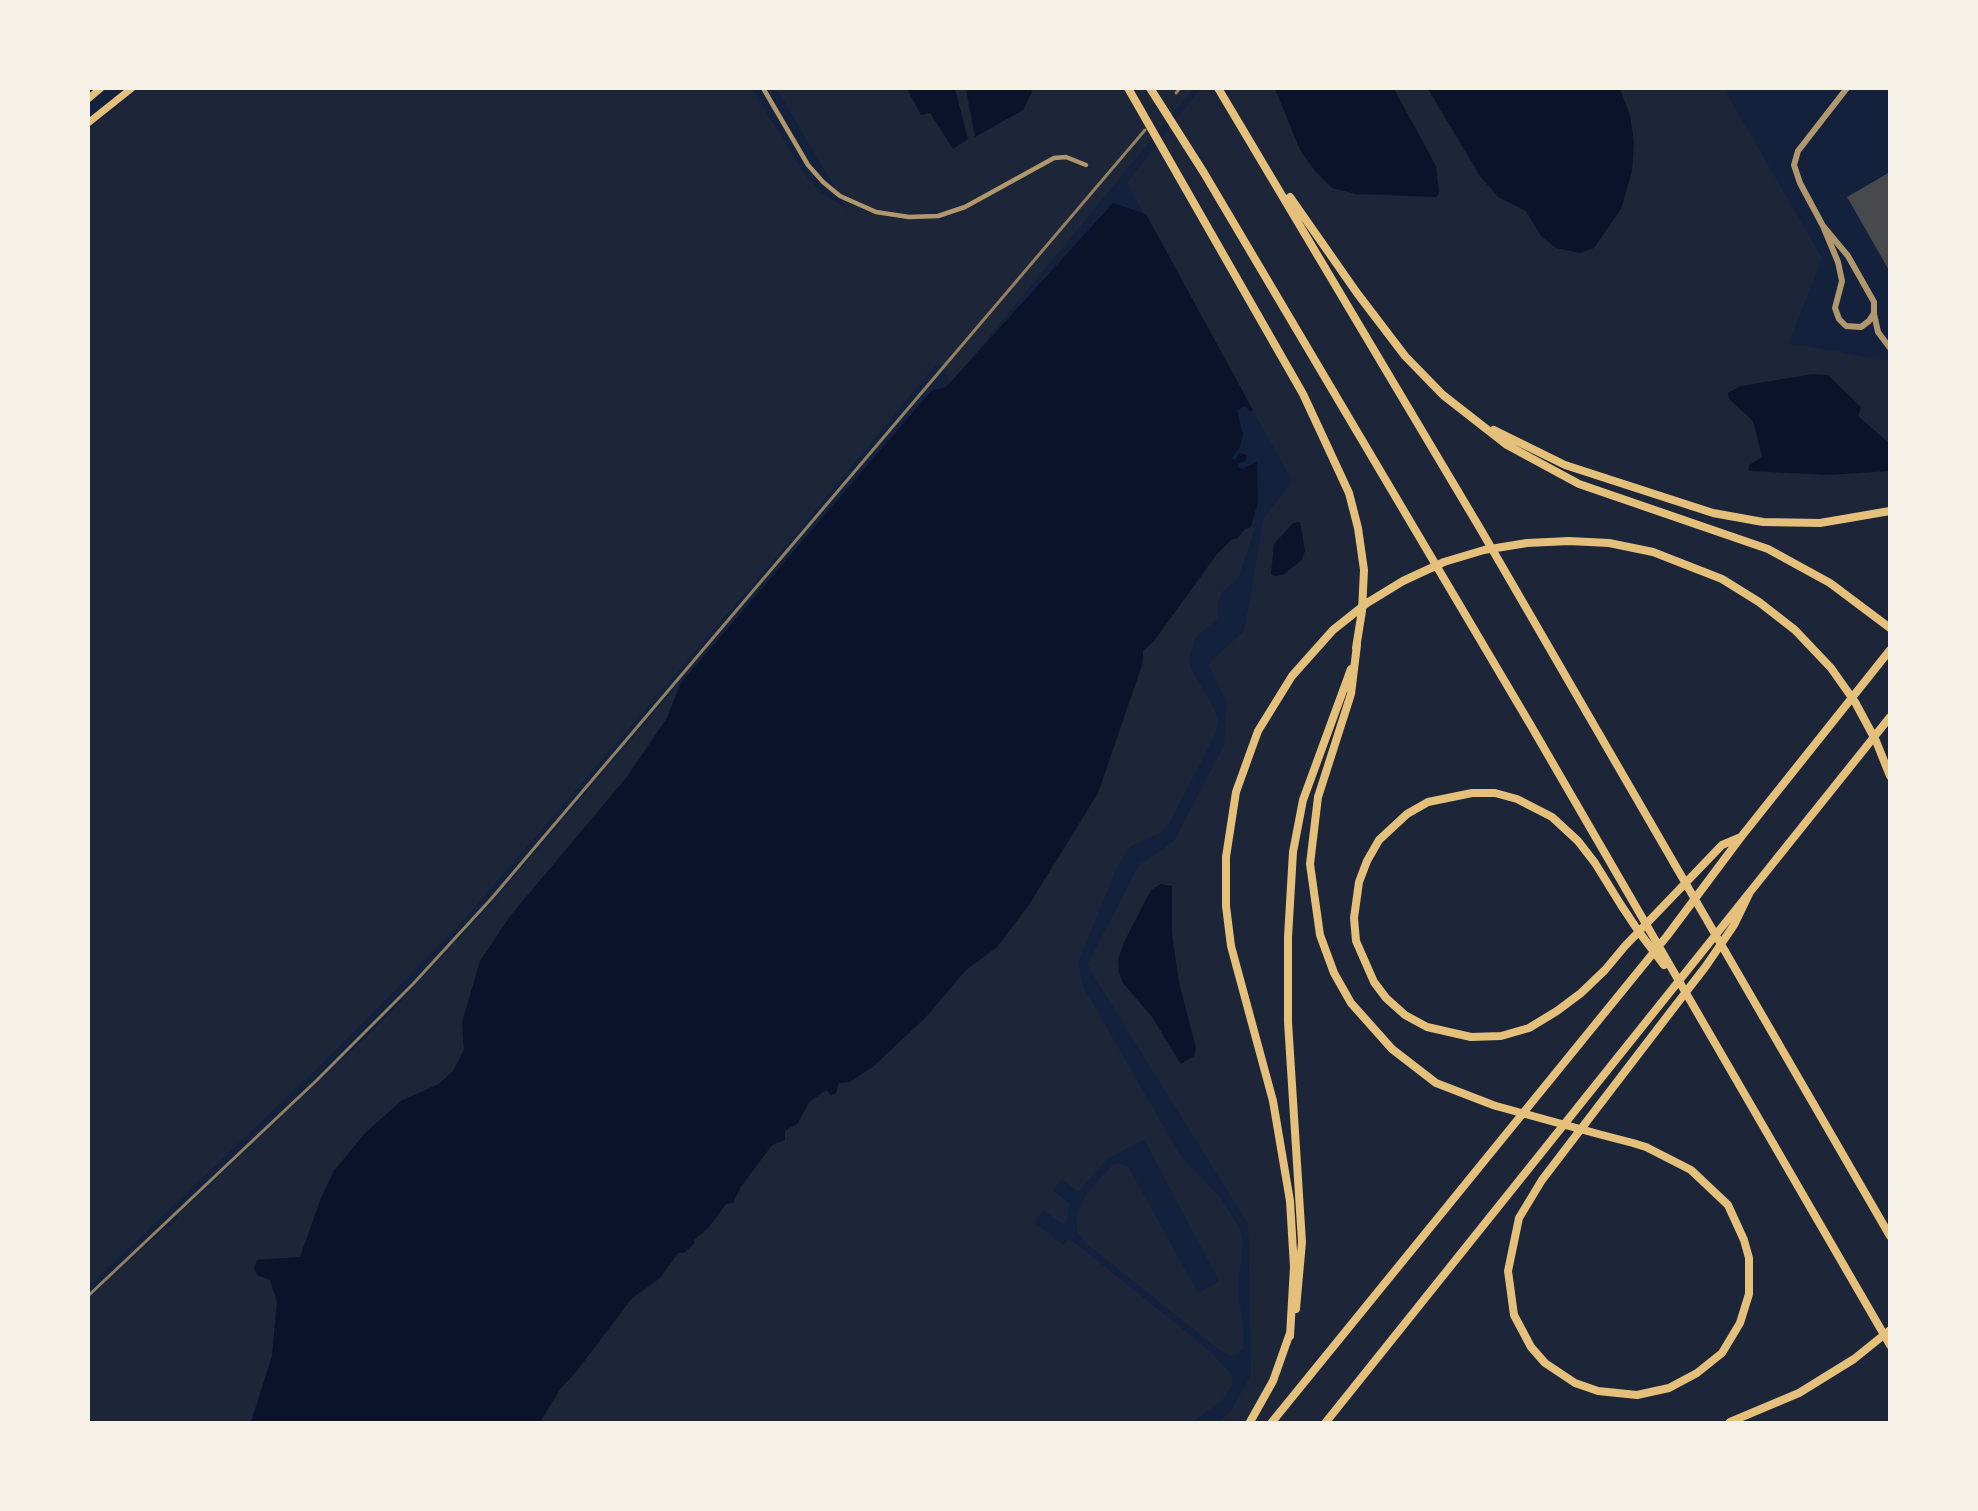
<!DOCTYPE html>
<html>
<head>
<meta charset="utf-8">
<style>
  body { margin:0 }
  #map { position:relative; width:1978px; height:1511px; overflow:hidden; background:#14213d; font-family:Lato,sans-serif }
  canvas { display:block }
  .frame { position:absolute; inset:0; border:90px solid #f6f1e7; pointer-events:none }
</style>
</head>
<body>
<div id="map">
<canvas width="1978" height="1511"></canvas>
<div class="frame"></div>
</div>
<script>
const context = document.querySelector('canvas').getContext('2d');
context.lineJoin = 'round';
function paint(path, color) { context.fillStyle = color; context.fill(path, 'evenodd'); }
const toPath = rows => new Path2D(rows.map(r => 'M' + r).join(''));
function trace(path, color, width, dash) { context.strokeStyle = color; context.lineWidth = width; context.lineCap = dash ? 'butt' : 'round'; context.setLineDash(dash || []); context.stroke(path); }
paint(toPath([
  [138,89,752,89,805,175,821,192,848,210,777,89,1193,89,951,383,938,362,777,556,461,923,331,1055,89,1286,89,128],
  [1200,89,1724,89,1822,258,1789,343,1889,361,1889,1422,1219,1422,1231,1411,1251,1375,1248,1224,1087,965,1139,865,1174,841,1224,745,1227,703,1208,664,1244,631,1264,518,1292,481,1127,183],
  [1251,527,1255,528,1238,579,1222,592,1218,603,1218,618,1196,637,1189,658,1191,669,1215,710,1218,721,1215,735,1169,824,1158,834,1131,846,1118,865,1078,963,1084,988,1180,1155,1221,1198,1239,1227,1243,1243,1238,1290,1244,1332,1243,1349,1231,1356,1218,1349,1087,1244,1077,1232,1076,1216,1087,1193,1112,1166,1118,1163,1128,1166,1198,1293,1219,1281,1144,1139,1106,1160,1078,1192,1062,1179,1053,1190,1069,1203,1067,1223,1062,1224,1044,1210,1034,1222,1063,1245,1069,1238,1210,1351,1232,1375,1232,1385,1223,1399,1193,1422,540,1422,561,1388,576,1372,631,1299,660,1278,679,1252,709,1227,726,1204,733,1203,740,1188,772,1145,784,1131,798,1123,809,1102,895,1045,925,1018,966,970,997,947,1030,903,1098,793,1142,665,1143,651,1154,641,1217,554,1231,540,1238,538,1245,529],
  [680,682,667,718,626,778,480,961,462,1023,464,1050,453,1071,439,1084,401,1101,334,1171,321,1198,300,1257,257,1260,254,1268,257,1275,270,1280,277,1302,272,1356,251,1422,89,1422,88,1299,164,1229,175,1222,179,1214,381,1023,491,904]
]), '#1d2539');
paint(toPath([
  [907,89,955,89,968,139,953,149,930,113,921,115],
  [966,89,1031,89,1032,92,1023,110,975,137],
  [1275,89,1394,89,1436,166,1439,194,1436,197,1356,194,1332,188,1315,171,1300,150],
  [1428,89,1620,89,1630,115,1634,142,1632,171,1621,209,1594,248,1580,253,1556,248,1541,236,1526,211,1498,197,1480,176],
  [1113,203,1146,214,1253,410,1250,411,1245,406,1237,410,1243,434,1240,447,1232,458,1235,461,1239,453,1247,455,1246,461,1238,463,1238,467,1242,469,1257,462,1258,501,1251,527,1245,529,1238,538,1231,540,1217,554,1154,641,1143,651,1142,665,1098,793,1030,903,997,947,966,970,925,1018,874,1066,850,1082,839,1083,836,1093,831,1095,826,1090,809,1102,798,1123,785,1131,785,1140,772,1145,740,1188,733,1203,726,1204,709,1227,694,1240,694,1244,684,1253,678,1253,660,1278,631,1299,576,1372,561,1388,540,1422,251,1422,272,1356,277,1302,270,1280,257,1275,254,1268,257,1260,300,1257,321,1198,334,1171,365,1133,401,1101,439,1084,453,1071,464,1050,462,1023,480,961,510,916,626,778,667,718,681,683,931,391,946,387],
  [1813,374,1828,375,1861,407,1858,416,1889,443,1889,471,1829,475,1749,471,1749,465,1762,457,1753,421,1729,399,1728,393,1741,386],
  [1300,522,1305,551,1302,560,1284,574,1275,576,1271,574,1274,544,1293,523],
  [1161,884,1172,886,1172,933,1179,983,1196,1048,1194,1056,1181,1064,1152,1017,1123,983,1119,973,1118,960,1124,942,1151,890]
]), '#0b132b');
paint(toPath([
  [1890,172,1890,272,1847,197]
]), '#48494c');
trace(toPath([
  [763,88,808,165,823,182,840,196,876,212,909,217,938,216,965,207,1054,158,1066,157,1086,165]
]), '#b1986c', 4.5);
trace(toPath([
  [1823,226,1848,256,1874,302,1874,313,1869,321,1861,327,1846,326,1839,319,1835,308,1842,281,1838,262,1823,226,1800,183,1794,165,1798,151,1847,88],
  [1874,314,1878,332,1890,348]
]), '#b1986c', 6);
trace(toPath([
  [88,99,101,88],
  [88,123,132,88]
]), '#e5c07b', 7);
trace(toPath([
  [1128,88,1303,394,1349,493,1358,528,1364,570,1362,611,1356,648],
  [1150,88,1204,173,1530,724,1890,1345],
  [1218,88,1481,530,1890,1236],
  [1290,197,1357,293,1405,356,1443,395,1507,445,1579,484,1768,549,1830,583,1890,628],
  [1494,430,1565,465,1713,513,1763,522,1820,523,1890,511],
  [1357,645,1351,694,1318,797,1310,864,1320,935,1334,973,1351,1003,1392,1049,1436,1083,1493,1105,1496,1106,1602,1135,1633,1143,1646,1147,1691,1170,1728,1205,1744,1240,1749,1258,1749,1294,1740,1323,1722,1353,1697,1373,1669,1388,1637,1395,1598,1391,1575,1383,1545,1363,1531,1347,1514,1315,1508,1271,1519,1218,1542,1180,1571,1142,1669,1014,1706,966,1734,925,1749,894],
  [1664,965,1642,936,1635,926,1621,905,1595,863,1578,841,1552,817,1517,799,1495,793,1472,793,1428,802,1407,814,1379,840,1367,861,1359,882,1354,918,1356,941,1374,982,1386,998,1405,1015,1427,1027,1471,1037,1501,1036,1529,1028,1557,1011,1581,993,1605,970,1625,946,1722,845,1741,837],
  [1296,1309,1302,1242,1288,1022,1288,937,1293,852,1303,800,1351,669],
  [1290,1336,1294,1267,1290,1201,1273,1101,1231,946,1226,906,1226,857,1236,792,1258,731,1292,676,1333,630,1367,603,1403,581,1444,562,1484,550,1527,543,1569,541,1609,543,1653,552,1722,579,1759,602,1795,630,1831,668,1855,702,1876,741,1890,776],
  [1250,1422,1273,1381,1290,1333],
  [1272,1422,1667,936,1741,837,1890,650],
  [1326,1422,1890,717],
  [1730,1422,1799,1393,1854,1359,1890,1330]
]), '#e5c07b', 8);
trace(toPath([
  [1176,93,1180,88],
  [88,1296,317,1080,413,984,491,899,1145,130]
]), '#918062', 3);
</script>
</body>
</html>
